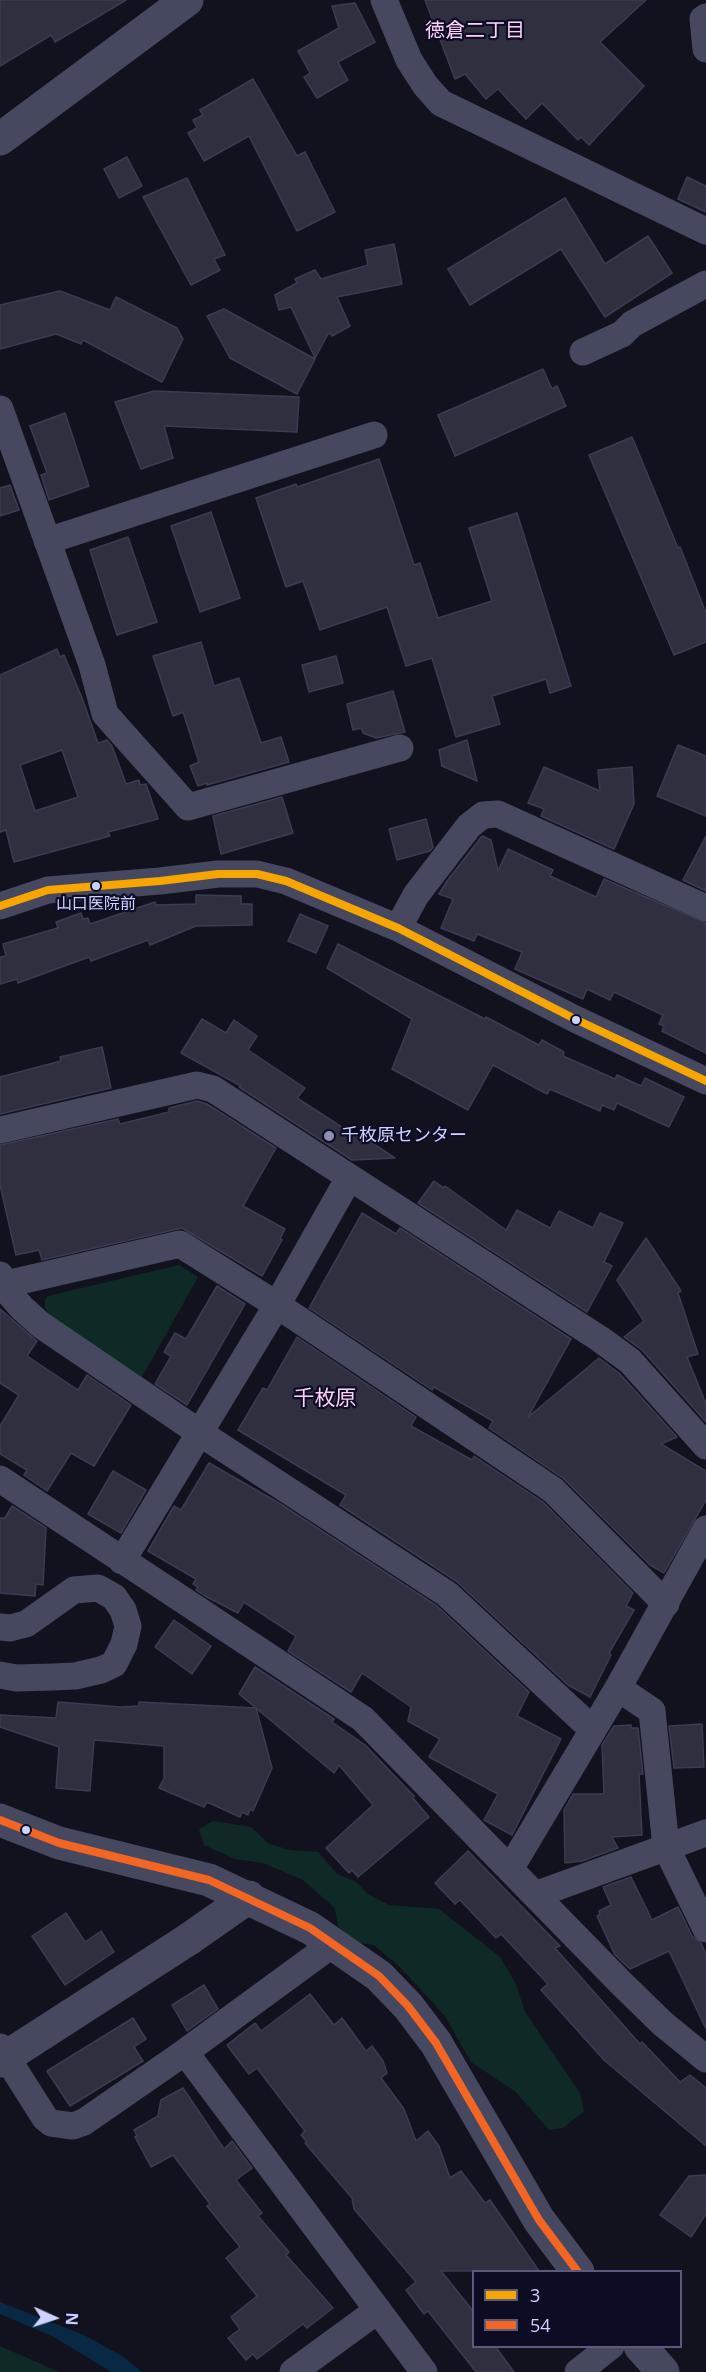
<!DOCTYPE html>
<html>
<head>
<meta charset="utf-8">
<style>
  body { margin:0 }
  #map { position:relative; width:706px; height:2372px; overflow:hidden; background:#12121e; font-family:"Open Sans",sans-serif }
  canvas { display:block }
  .legend { position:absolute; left:472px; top:2270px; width:210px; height:78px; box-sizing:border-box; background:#0c0c24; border:2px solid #5a5b7c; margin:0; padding:8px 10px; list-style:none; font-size:18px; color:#ced2ff }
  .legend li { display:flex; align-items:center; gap:12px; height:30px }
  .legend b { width:30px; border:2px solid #5a5b7c }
  .north { position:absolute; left:24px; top:2288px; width:60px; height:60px; -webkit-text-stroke:4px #0c0c24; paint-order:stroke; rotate:93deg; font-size:16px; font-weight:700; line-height:24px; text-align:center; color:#ced2ff }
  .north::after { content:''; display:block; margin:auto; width:21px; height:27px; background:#ced2ff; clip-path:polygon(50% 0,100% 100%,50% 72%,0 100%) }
</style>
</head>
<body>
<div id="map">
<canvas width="706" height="2372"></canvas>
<ul class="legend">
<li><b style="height:8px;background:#f7a600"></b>3</li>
<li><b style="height:8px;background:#f26522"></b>54</li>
</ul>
<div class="north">N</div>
</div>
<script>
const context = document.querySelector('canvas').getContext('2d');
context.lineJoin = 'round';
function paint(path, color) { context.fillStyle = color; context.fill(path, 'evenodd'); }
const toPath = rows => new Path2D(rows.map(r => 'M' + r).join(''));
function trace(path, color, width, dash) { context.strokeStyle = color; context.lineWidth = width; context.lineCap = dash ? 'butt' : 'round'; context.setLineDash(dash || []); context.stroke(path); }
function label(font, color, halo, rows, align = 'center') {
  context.font = font + ' "Open Sans","Noto Sans JP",sans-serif'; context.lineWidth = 4.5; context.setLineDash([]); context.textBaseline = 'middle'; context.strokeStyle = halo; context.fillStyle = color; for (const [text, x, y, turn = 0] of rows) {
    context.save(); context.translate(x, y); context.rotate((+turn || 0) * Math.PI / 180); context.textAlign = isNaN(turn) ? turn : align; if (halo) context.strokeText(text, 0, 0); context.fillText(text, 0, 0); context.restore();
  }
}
paint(toPath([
  [179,1265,198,1277,142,1377,49,1315,45,1307,45,1300,48,1296],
  [213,1821,251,1827,269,1844,290,1850,318,1852,337,1874,355,1881,368,1894,389,1905,439,1909,457,1923,500,1957,516,1984,525,2012,580,2093,584,2111,563,2128,549,2130,516,2092,471,2062,445,2016,401,1968,374,1945,354,1942,338,1926,335,1908,303,1880,263,1863,235,1859,204,1845,199,1829],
  [0,2346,57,2371,59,2372,0,2372]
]), '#0f2a26');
paint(toPath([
  [0,2302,84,2335,122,2356,142,2372,111,2372,54,2337,0,2314]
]), '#082843');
const building = toPath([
  [0,0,126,0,55,42,51,35,0,66,0,0],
  [425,0,646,0,600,42,644,86,589,145,581,137,578,140,542,103,526,119,498,89,486,99,465,74,455,79,425,0],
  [355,3,375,42,338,62,348,80,317,98,304,77,310,73,298,51,339,28,332,6,355,3],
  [253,79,297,156,305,152,335,212,297,231,249,136,204,161,188,133,197,128,193,120,203,115,200,110,253,79],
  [127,157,142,186,119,198,104,169,127,157],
  [687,177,706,186,706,212,678,199,687,177],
  [187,178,225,255,214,259,220,270,191,285,143,197,187,178],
  [565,198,605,264,648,236,672,273,605,317,561,249,470,305,448,269,565,198],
  [394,244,402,284,337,297,350,326,332,336,330,333,328,334,315,358,291,307,279,310,275,295,297,283,295,279,315,270,321,279,368,265,365,250,394,244],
  [60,291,110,310,116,297,177,328,183,339,162,382,83,340,81,344,56,334,0,349,0,305,60,291],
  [224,309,315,359,297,394,230,358,207,316,224,309],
  [543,369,552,389,557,386,566,406,455,456,438,415,543,369],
  [154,391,299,397,297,432,164,426,173,458,141,469,115,402,154,391],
  [65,413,89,486,49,500,41,475,47,473,30,426,65,413],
  [632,437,678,548,680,547,706,613,706,642,674,655,589,455,632,437],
  [379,459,414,565,420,563,438,618,492,601,469,528,517,513,571,686,550,693,546,679,492,696,500,724,456,737,432,658,406,666,387,607,320,630,303,581,286,587,256,498,296,484,297,487,379,459],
  [10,485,19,510,0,516,0,488,10,485],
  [211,512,240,598,200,612,171,526,211,512],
  [128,537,157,622,117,635,90,550,128,537],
  [201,642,214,686,239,678,261,743,281,737,289,762,207,785,207,783,198,786,190,766,199,762,183,712,173,716,153,656,201,642],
  [57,649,60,657,64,655,82,698,98,743,107,740,112,746,126,784,139,780,140,785,146,784,158,819,108,832,110,836,14,862,6,830,0,832,0,675,57,649],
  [62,750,78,797,35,811,20,765,62,750],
  [336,656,343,683,309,692,302,665,336,656],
  [393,691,405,732,376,738,363,733,361,728,353,730,347,704,393,691],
  [467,740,477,781,442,766,439,750,467,740],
  [678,745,706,756,706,816,657,796,678,745],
  [544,767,600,791,598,770,632,767,634,804,614,849,541,816,544,809,528,803,544,767],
  [282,797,293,833,221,854,213,816,282,797],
  [426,819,433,847,430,851,397,860,389,829,426,819],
  [482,836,491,840,498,871,508,849,553,870,550,876,596,897,604,879,706,923,706,1053,662,1031,664,1026,659,1024,663,1015,614,992,610,1000,587,989,583,999,515,969,522,952,477,934,474,941,441,928,453,899,439,894,447,881,482,836],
  [706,836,706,891,683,880,706,836],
  [196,895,241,896,241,904,252,904,252,925,196,926,150,945,148,940,91,961,89,957,18,983,17,979,0,984,0,957,6,956,3,944,58,928,56,922,81,913,83,919,88,918,90,924,155,902,156,905,196,904,196,895],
  [300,914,328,926,316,953,288,941,300,914],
  [338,944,485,1019,486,1017,539,1045,542,1040,564,1052,563,1056,615,1079,617,1075,641,1086,645,1078,684,1097,669,1127,617,1103,614,1110,602,1105,600,1111,550,1089,547,1094,493,1065,468,1110,392,1069,412,1019,327,968,338,944],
  [202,1019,226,1033,234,1020,257,1036,248,1050,305,1088,297,1098,354,1135,360,1135,395,1158,352,1160,239,1087,241,1086,181,1053,202,1019],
  [102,1047,111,1088,0,1114,0,1077,61,1061,60,1057,102,1047],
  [197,1101,207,1104,276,1148,243,1206,285,1229,280,1239,282,1240,262,1276,182,1228,42,1260,39,1250,16,1255,0,1185,0,1145,118,1119,120,1124,169,1112,169,1108,197,1101],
  [434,1181,444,1188,445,1186,506,1230,517,1210,550,1228,559,1211,593,1228,600,1213,623,1223,604,1262,612,1266,587,1312,418,1203,434,1181],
  [362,1213,396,1234,400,1228,571,1339,528,1417,599,1358,619,1373,677,1437,661,1444,706,1471,706,1500,664,1573,650,1565,564,1479,489,1428,493,1421,434,1387,432,1390,309,1308,362,1213],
  [646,1238,681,1291,678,1293,698,1354,687,1357,706,1404,706,1422,642,1350,624,1337,644,1321,617,1280,646,1238],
  [217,1286,245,1304,187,1405,155,1384,171,1356,164,1352,175,1333,186,1339,217,1286],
  [0,1309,37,1341,27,1356,78,1390,87,1375,131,1405,94,1466,71,1453,47,1491,24,1475,27,1470,0,1454,0,1426,19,1395,0,1383,0,1309],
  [297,1337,416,1417,411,1426,472,1460,474,1456,543,1502,633,1593,626,1606,634,1610,609,1653,611,1655,590,1697,568,1685,456,1581,340,1505,346,1495,238,1430,263,1388,267,1390,297,1337],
  [209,1463,279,1503,437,1606,529,1692,517,1716,561,1739,512,1835,484,1820,498,1794,429,1757,440,1739,408,1721,411,1707,362,1673,351,1692,288,1651,296,1636,244,1602,238,1613,205,1596,196,1590,198,1587,193,1584,196,1579,148,1551,174,1506,181,1510,209,1463],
  [113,1471,146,1490,121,1533,88,1514,113,1471],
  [12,1506,46,1528,43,1585,36,1584,35,1596,0,1593,0,1518,5,1518,12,1506],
  [174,1620,211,1646,192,1674,155,1647,174,1620],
  [255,1667,334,1719,332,1722,365,1745,414,1796,413,1798,429,1817,358,1877,352,1870,349,1873,326,1848,373,1805,339,1765,334,1773,239,1694,255,1667],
  [58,1702,121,1707,139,1706,139,1702,256,1708,272,1768,253,1811,250,1809,248,1815,242,1812,240,1817,207,1802,204,1807,159,1788,164,1778,164,1746,94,1740,90,1791,56,1788,59,1747,0,1727,0,1715,56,1718,58,1702],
  [702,1724,704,1767,674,1768,669,1726,702,1724],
  [631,1725,631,1728,638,1728,643,1774,639,1774,642,1835,612,1837,618,1848,582,1861,565,1863,564,1810,573,1794,604,1794,602,1745,614,1726,631,1725],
  [468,1851,560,1946,555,1948,640,2044,642,2042,680,2082,690,2075,706,2088,706,2146,604,2060,541,1990,548,1984,501,1934,496,1938,460,1900,455,1904,435,1883,468,1851],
  [631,1877,652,1920,678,1907,692,1936,701,1943,706,1954,706,2029,669,1951,630,1969,615,1955,597,1916,600,1914,599,1911,611,1905,603,1887,631,1877],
  [66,1913,85,1942,101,1931,114,1952,65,1985,32,1936,66,1913],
  [204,1985,218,2009,187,2031,172,2005,204,1985],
  [310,1994,334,2025,342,2018,366,2051,372,2046,383,2061,387,2073,381,2078,404,2109,416,2141,428,2131,439,2146,450,2178,461,2171,485,2203,490,2200,539,2271,441,2271,474,2312,474,2346,495,2346,514,2372,476,2372,428,2311,424,2314,406,2290,416,2282,354,2209,352,2198,305,2143,307,2142,301,2135,305,2131,257,2068,249,2074,227,2045,255,2023,261,2031,310,1994],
  [133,2018,146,2039,134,2047,143,2061,70,2106,47,2071,133,2018],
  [183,2088,224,2149,232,2141,252,2168,236,2180,262,2213,258,2216,289,2252,286,2255,333,2308,307,2328,303,2324,257,2359,253,2354,246,2360,228,2338,240,2329,231,2317,257,2296,226,2258,240,2247,207,2206,210,2204,173,2155,151,2167,135,2137,137,2136,134,2130,158,2116,161,2100,183,2088],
  [706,2175,706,2214,691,2237,660,2215,689,2176,706,2175]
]);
paint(building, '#2f2f40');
trace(building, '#3b3c53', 1.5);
trace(toPath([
  [384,0,409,60,425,85,441,103,706,231],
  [706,17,703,19,706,49],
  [583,352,622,334,632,324,706,284],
  [0,409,92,665,105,714,188,807,400,748],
  [47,541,374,435],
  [0,906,48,890,160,881,218,874,257,874,286,881,398,928,575,1019,706,1081],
  [398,928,416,895,469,826,483,815,498,814,706,908],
  [0,1130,197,1085,213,1089,600,1339,630,1361,706,1446],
  [0,1275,2,1285,22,1308,41,1325,200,1433,447,1594,592,1729],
  [2,1285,180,1244,277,1305,553,1490,666,1604],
  [0,1479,363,1719,620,1982,662,2023,706,2059],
  [122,1561,277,1305,349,1178],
  [0,1627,10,1628,26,1624,74,1590,98,1588,114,1597,123,1610,128,1626,124,1644,114,1664,101,1670,75,1676,53,1677,16,1678,0,1675],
  [618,1688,652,1711,666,1847,706,1929],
  [510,1869,618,1688,706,1529],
  [535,1895,706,1833],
  [0,2047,45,2118,51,2123,73,2126,84,2122,185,2052,334,1943],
  [185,2052,424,2372],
  [293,2372,378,2310],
  [578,2372,611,2346]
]), '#45485f', 27);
trace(toPath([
  [0,139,187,0],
  [0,1820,59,1843,209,1880,310,1928,379,1976,408,2006,436,2043,539,2220,578,2272],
  [189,1939,249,1897],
  [640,2346,663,2372]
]), '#45485f', 33);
trace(toPath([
  [0,2061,189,1939]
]), '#45485f', 33);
trace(toPath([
  [0,906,48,890,160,881,218,874,257,874,286,881,398,928,575,1019,706,1081]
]), '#f7a600', 8);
trace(toPath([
  [0,1820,59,1843,209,1880,310,1928,379,1976,408,2006,436,2043,539,2220,578,2272]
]), '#f26522', 8);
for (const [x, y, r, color] of [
  [96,886,5,"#ced2ff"],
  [576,1020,5,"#ced2ff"],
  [329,1136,6,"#8c8fb0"],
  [26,1830,5,"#ced2ff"]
]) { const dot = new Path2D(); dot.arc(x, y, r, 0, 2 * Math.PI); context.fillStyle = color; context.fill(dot); trace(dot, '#0c0c24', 2); }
label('16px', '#ced2ff', '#0c0c24', [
  ["山口医院前",96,904]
]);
label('18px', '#ced2ff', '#0c0c24', [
  ["千枚原センター",341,1136]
], 'left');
label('20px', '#ffd0f7', '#0c0c24', [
  ["徳倉二丁目",475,31]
]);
label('21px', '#ffd0f7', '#0c0c24', [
  ["千枚原",325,1399]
]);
</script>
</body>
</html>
